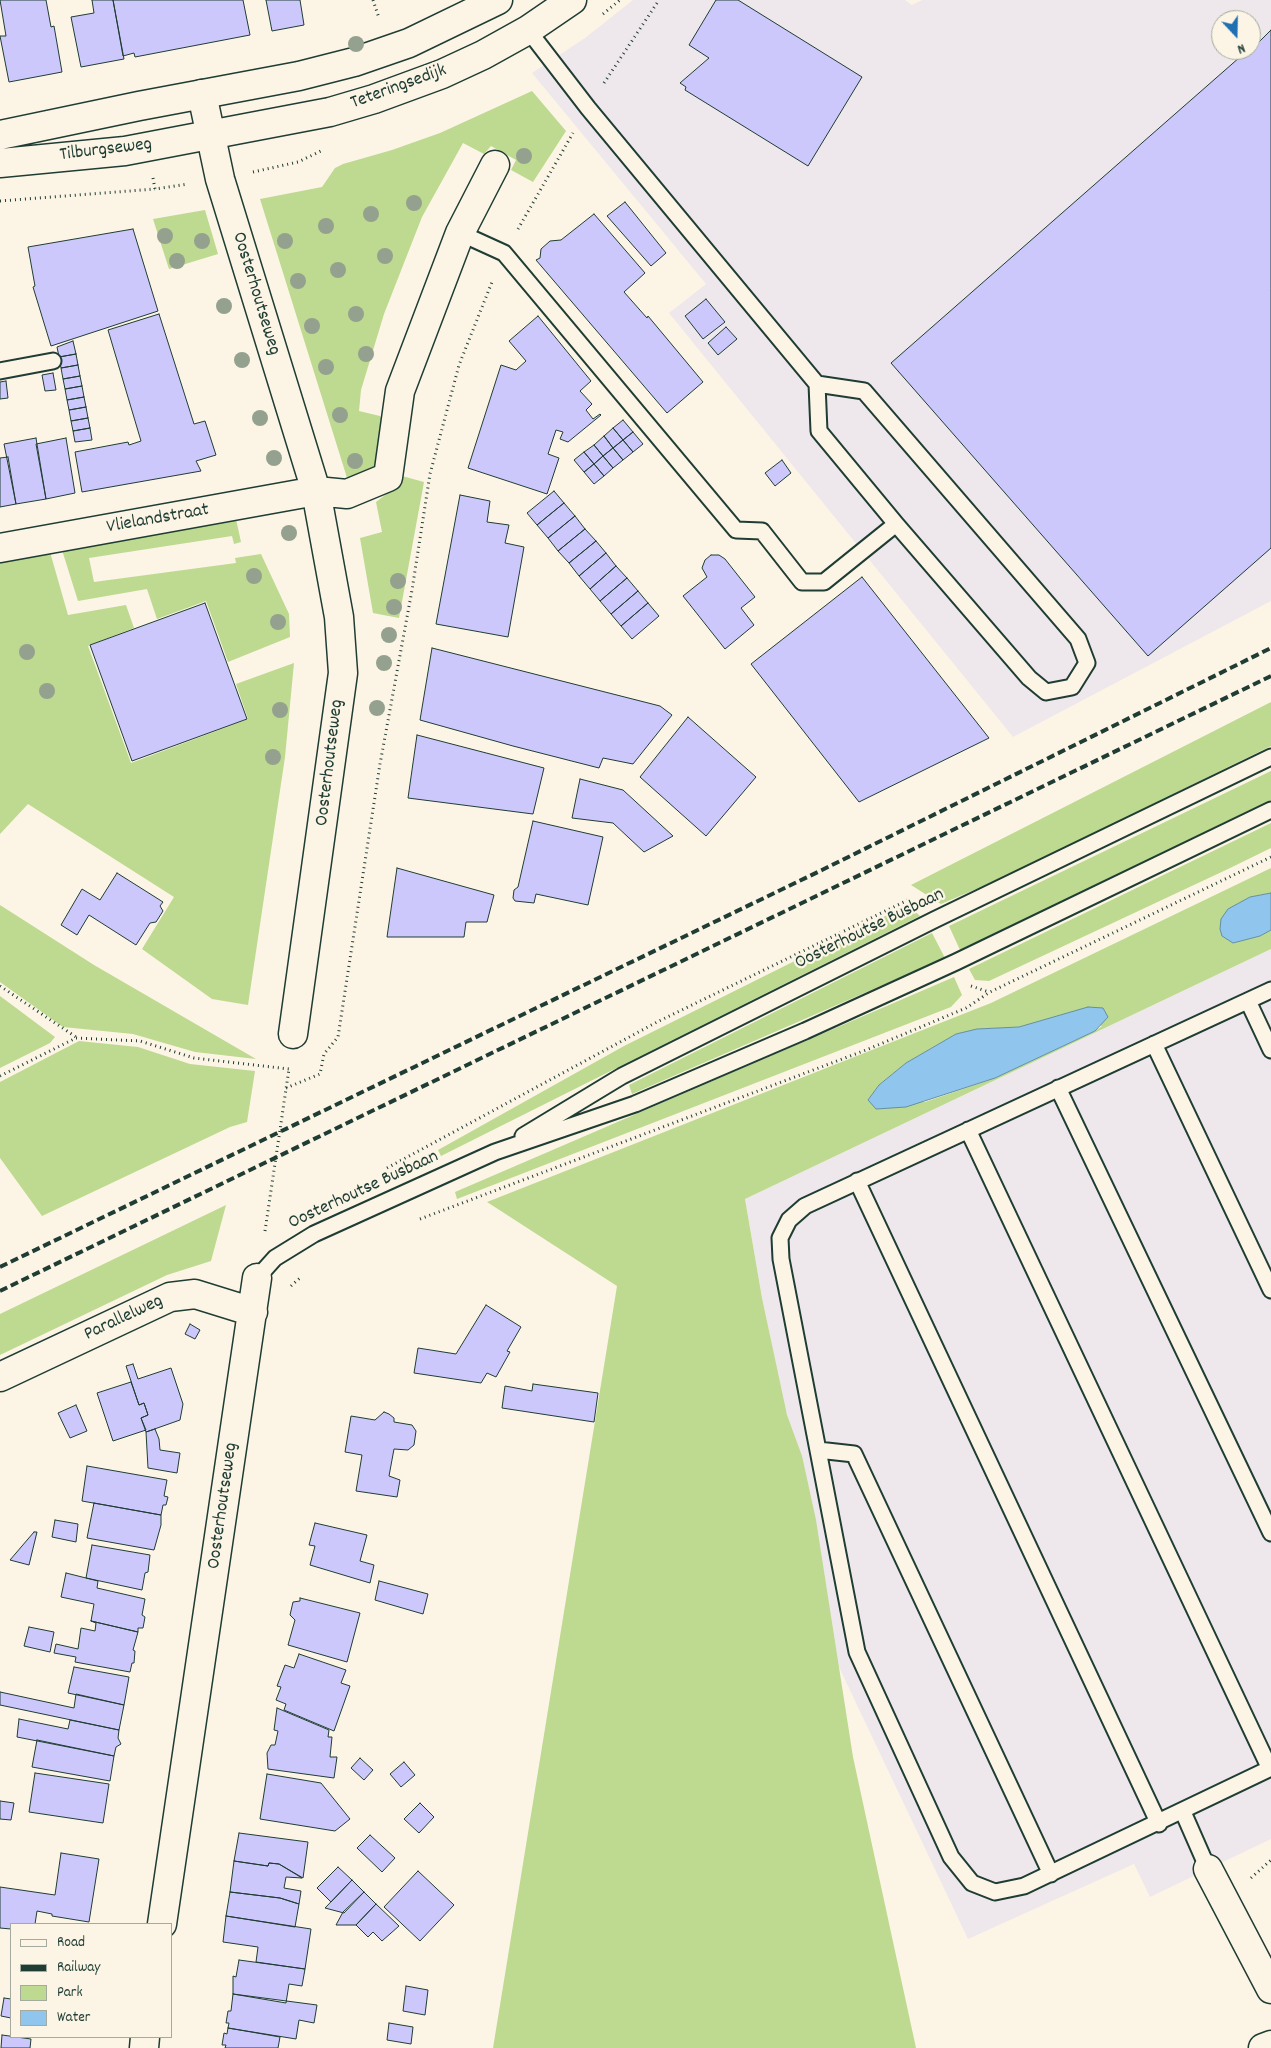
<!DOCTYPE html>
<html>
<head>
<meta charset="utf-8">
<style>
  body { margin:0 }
  #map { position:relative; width:1271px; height:2048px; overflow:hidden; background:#fcf5e5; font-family:Dekko,sans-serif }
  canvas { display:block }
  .legend { position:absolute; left:10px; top:1923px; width:162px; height:115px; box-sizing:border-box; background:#fcf5e5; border:1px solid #a4ab9e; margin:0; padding:6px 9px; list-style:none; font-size:15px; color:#1f3d34 }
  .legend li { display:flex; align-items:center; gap:10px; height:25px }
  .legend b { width:25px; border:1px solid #a4ab9e }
  .north { position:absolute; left:1211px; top:10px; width:50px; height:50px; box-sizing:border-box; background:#fcf5e5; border:1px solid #a4ab9e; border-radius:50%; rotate:159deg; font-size:14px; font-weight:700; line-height:20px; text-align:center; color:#1f3d34 }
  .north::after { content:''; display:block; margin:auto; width:18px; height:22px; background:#1f6fb2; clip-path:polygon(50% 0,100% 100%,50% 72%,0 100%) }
</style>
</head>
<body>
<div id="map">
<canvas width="1271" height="2048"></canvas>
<ul class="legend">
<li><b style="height:6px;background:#fcf5e5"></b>Road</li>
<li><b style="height:6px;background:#1f3d34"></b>Railway</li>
<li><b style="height:14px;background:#bed990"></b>Park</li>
<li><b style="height:14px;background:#90c6ee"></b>Water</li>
</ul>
<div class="north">N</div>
</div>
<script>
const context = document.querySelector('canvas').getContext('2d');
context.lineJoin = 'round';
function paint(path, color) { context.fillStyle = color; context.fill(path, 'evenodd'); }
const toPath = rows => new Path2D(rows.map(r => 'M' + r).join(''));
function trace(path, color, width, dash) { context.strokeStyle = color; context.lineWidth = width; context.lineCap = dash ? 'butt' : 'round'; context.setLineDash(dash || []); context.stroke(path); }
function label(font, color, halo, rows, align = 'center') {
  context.font = font + ' Dekko,sans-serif'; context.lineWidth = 4.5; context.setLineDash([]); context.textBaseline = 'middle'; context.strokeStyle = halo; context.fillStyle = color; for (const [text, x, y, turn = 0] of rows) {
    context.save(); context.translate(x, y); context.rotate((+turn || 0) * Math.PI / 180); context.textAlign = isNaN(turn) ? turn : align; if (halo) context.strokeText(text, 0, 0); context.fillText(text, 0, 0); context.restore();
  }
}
paint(toPath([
  [633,0,905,0,912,5,922,0,1271,0,1271,601,1013,737,669,313,706,284,532,73,585,38],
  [1221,20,1251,20,1251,50,1221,50],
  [1271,949,1271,1839,1150,1897,1134,1864,968,1939,837,1663,762,1298,745,1199]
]), '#eee8ec');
paint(toPath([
  [532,91,566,131,533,182,511,170,516,160,491,146,484,154,463,143,422,217,384,314,361,390,359,411,380,416,383,420,376,461,373,469,348,481,260,199,322,187,335,168,343,164,392,150,440,133],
  [205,210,218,254,169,269,153,219],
  [402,476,424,482,399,618,373,613,360,538,382,532,376,502,398,485],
  [236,519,241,542,234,544,232,536,89,558,94,582,236,563,235,558,261,554,289,614,290,637,228,662,206,601,157,619,147,589,78,601,62,550],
  [50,552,68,615,126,605,134,628,88,646,131,763,248,719,236,684,294,663,285,757,248,1005,212,999,142,949,174,897,28,804,0,834,0,561],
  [1271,702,1271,746,1002,878,941,904,911,885],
  [1271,771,1271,800,960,950,949,926],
  [1271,823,1271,848,1228,869,989,981,975,980,969,969],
  [1271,868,1271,893,1250,897,1233,943,1260,936,1271,930,1271,949,745,1199,762,1298,787,1415,802,1456,816,1520,853,1757,916,2048,493,2048,617,1286,487,1202,991,1003],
  [1065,1015,1102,1026,1095,1031,995,1078,925,1102,868,1100,879,1085,906,1063,956,1034,977,1029,1019,1027],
  [0,905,94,965,256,1059,195,1052,133,1034,63,1027,0,982],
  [910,907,920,916,441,1156,438,1150,624,1046,883,917],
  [932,933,945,958,632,1094,629,1085],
  [954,977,962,995,951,1007,457,1199,455,1192],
  [0,996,55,1037,50,1043,0,1068],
  [79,1041,138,1047,190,1064,255,1071,247,1122,230,1127,42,1216,0,1158,0,1082],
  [226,1205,211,1261,167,1275,0,1355,0,1314]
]), '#bed990');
const water = toPath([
  [1271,893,1271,930,1260,936,1233,943,1222,936,1220,929,1221,919,1228,909,1250,897,1271,893],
  [1088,1007,1103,1008,1108,1017,1095,1031,995,1078,906,1107,876,1109,868,1100,879,1085,906,1063,956,1034,977,1029,1019,1027,1088,1007]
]);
paint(water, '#90c6ee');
trace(water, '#638fa4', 1);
const building = toPath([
  [0,0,46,0,51,27,54,26,62,72,9,82,0,36,6,36,0,0],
  [92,0,113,0,124,59,81,67,71,17,94,13,92,0],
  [113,0,243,0,250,35,135,57,134,53,123,56,113,0],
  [266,0,300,0,304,25,272,31,266,0],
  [716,0,738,0,862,77,808,166,685,90,686,87,680,83,709,58,689,45,716,0],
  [1271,30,1271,548,1148,656,891,363,1248,50,1251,50,1271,30],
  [625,202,666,253,651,266,607,216,625,202],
  [594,214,645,273,624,292,647,318,648,316,703,382,667,413,536,260,540,258,541,249,550,241,561,240,594,214],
  [133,229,158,311,51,346,33,287,35,286,28,247,133,229],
  [706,299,725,322,703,339,685,316,706,299],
  [159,314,194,424,205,421,216,455,196,461,201,471,82,492,75,452,128,442,129,445,141,441,108,330,159,314],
  [538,316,591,381,580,391,592,404,586,410,593,419,600,414,601,415,568,442,560,439,563,432,556,430,548,454,559,458,547,494,468,468,501,365,516,370,526,361,509,341,538,316],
  [726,327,737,339,718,355,708,343,726,327],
  [73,341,76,354,59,357,57,347,73,341],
  [76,354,78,365,61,368,59,357,76,354],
  [78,365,80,376,63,379,61,368,78,365],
  [53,373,56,390,45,391,42,375,53,373],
  [80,376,82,386,65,389,63,379,80,376],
  [6,381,8,398,0,399,0,382,6,381],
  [82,386,84,397,67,400,65,389,82,386],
  [84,397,86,407,69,410,67,400,84,397],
  [86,407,88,418,71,421,69,410,86,407],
  [88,418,90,428,73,431,71,421,88,418],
  [623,420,633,432,623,440,613,428,623,420],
  [90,428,92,440,75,442,73,431,90,428],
  [613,428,623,440,613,448,604,436,613,428],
  [633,432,643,444,633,452,623,440,633,432],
  [604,436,613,448,603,456,594,445,604,436],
  [36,438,46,499,16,504,4,444,36,438],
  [66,438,75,493,46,499,36,444,66,438],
  [623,440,633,452,623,460,613,448,623,440],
  [594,445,603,456,594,464,584,452,594,445],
  [613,448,623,460,613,468,603,456,613,448],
  [584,452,594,464,584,472,574,460,584,452],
  [603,456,613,468,604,476,594,464,603,456],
  [8,457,16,504,0,507,0,458,8,457],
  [782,460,791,473,775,486,765,473,782,460],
  [594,464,604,476,594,484,584,472,594,464],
  [554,491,564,503,537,525,527,513,554,491],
  [460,495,490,501,487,522,509,525,505,543,524,547,508,637,436,624,460,495],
  [564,503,575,516,548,538,537,525,564,503],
  [575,516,585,529,558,551,548,538,575,516],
  [585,529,596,541,569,563,558,551,585,529],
  [596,541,606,553,579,576,569,563,596,541],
  [606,553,616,566,590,589,579,576,606,553],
  [711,555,719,555,725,559,755,597,741,608,754,625,725,649,683,596,707,577,702,568,705,560,711,555],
  [616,566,627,578,600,601,590,589,616,566],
  [862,577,989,738,859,802,751,664,862,577],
  [627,578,638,591,611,614,600,601,627,578],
  [638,591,648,603,621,626,611,614,638,591],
  [205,603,247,719,132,761,90,645,205,603],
  [648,603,659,616,632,639,621,626,648,603],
  [432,648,660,706,672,715,633,764,603,758,599,768,513,746,420,720,432,648],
  [688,717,756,777,706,836,640,777,688,717],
  [417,735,544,768,533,814,408,798,417,735],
  [580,779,623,790,673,836,644,852,613,823,572,818,580,779],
  [533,821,603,837,588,905,536,894,534,903,515,901,513,898,514,890,518,887,533,821],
  [397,868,494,895,487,922,466,922,464,937,387,937,397,868],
  [117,873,163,902,160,906,163,911,156,922,150,923,136,945,89,915,77,935,61,925,82,889,100,900,117,873],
  [486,1305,521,1327,507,1351,510,1352,496,1377,487,1373,481,1383,414,1373,418,1348,456,1354,486,1305],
  [190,1324,200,1330,195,1339,185,1334,190,1324],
  [133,1364,138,1379,171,1368,183,1404,180,1420,146,1432,141,1418,148,1415,144,1403,139,1405,126,1366,133,1364],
  [131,1382,139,1405,144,1403,148,1415,141,1418,146,1430,113,1441,97,1393,131,1382],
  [533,1384,598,1393,594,1422,502,1408,505,1386,532,1391,533,1384],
  [76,1405,87,1431,70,1438,58,1413,76,1405],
  [384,1412,389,1414,394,1418,394,1422,412,1425,416,1431,414,1445,408,1450,394,1449,389,1476,400,1480,397,1497,356,1491,362,1455,345,1452,351,1416,375,1420,384,1412],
  [155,1429,159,1439,160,1450,180,1453,177,1473,148,1468,146,1432,155,1429],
  [87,1466,167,1480,164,1496,168,1497,166,1505,163,1505,161,1515,82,1501,87,1466],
  [94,1503,161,1515,161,1525,154,1550,87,1538,94,1503],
  [55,1520,78,1524,76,1542,52,1537,55,1520],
  [315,1523,367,1535,360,1561,374,1565,370,1583,310,1565,315,1546,309,1545,315,1523],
  [34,1532,37,1532,29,1565,10,1560,34,1532],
  [92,1545,150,1555,148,1572,145,1573,142,1590,86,1578,92,1545],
  [66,1573,98,1581,97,1588,145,1599,142,1615,145,1617,143,1628,138,1628,138,1632,91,1621,94,1604,61,1597,66,1573],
  [379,1581,428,1594,423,1614,375,1600,379,1581],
  [300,1598,360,1613,347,1662,288,1645,295,1620,290,1615,293,1602,300,1601,300,1598],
  [91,1621,138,1632,133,1650,135,1651,134,1663,132,1663,130,1672,75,1662,76,1657,54,1653,56,1644,78,1649,81,1628,95,1631,96,1623,91,1621],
  [29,1627,54,1632,50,1652,24,1646,29,1627],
  [299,1654,346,1670,341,1683,350,1686,334,1731,284,1710,286,1704,276,1700,281,1687,277,1686,285,1665,294,1668,299,1654],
  [74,1667,129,1677,124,1705,68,1693,74,1667],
  [0,1692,74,1708,76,1694,124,1705,119,1730,0,1705,0,1692],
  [277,1708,329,1730,328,1737,332,1737,330,1757,337,1757,334,1778,268,1769,267,1753,271,1745,275,1745,278,1731,274,1730,277,1708],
  [19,1719,68,1729,70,1720,119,1730,118,1738,121,1744,116,1747,114,1756,17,1737,19,1719],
  [37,1740,114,1756,110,1781,32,1767,37,1740],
  [360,1758,373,1770,364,1780,351,1768,360,1758],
  [404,1762,415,1775,401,1787,390,1774,404,1762],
  [35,1773,109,1784,103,1823,29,1812,35,1773],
  [267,1774,321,1783,350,1819,335,1831,260,1819,267,1774],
  [0,1801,14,1803,11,1820,0,1819,0,1801],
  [420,1803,434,1817,419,1833,404,1819,420,1803],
  [239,1833,308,1842,303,1878,279,1864,269,1863,268,1866,234,1861,239,1833],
  [370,1835,395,1858,382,1872,357,1848,370,1835],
  [61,1853,99,1859,89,1922,52,1916,52,1914,37,1911,35,1924,11,1924,11,1929,0,1928,0,1887,55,1895,61,1853],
  [234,1861,268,1866,269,1863,279,1864,302,1878,286,1877,284,1888,301,1891,299,1904,280,1898,230,1892,234,1861],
  [338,1867,352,1880,331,1902,317,1888,338,1867],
  [418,1871,454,1905,420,1941,384,1907,418,1871],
  [352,1880,364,1892,344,1913,325,1908,352,1880],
  [230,1892,280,1898,299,1904,295,1927,226,1916,230,1892],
  [364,1892,376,1904,356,1925,336,1925,343,1912,364,1892],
  [376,1904,399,1926,382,1941,373,1932,368,1937,356,1925,376,1904],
  [226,1916,311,1929,305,1969,256,1962,258,1947,223,1942,226,1916],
  [239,1960,305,1969,302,1986,289,1984,286,2003,233,1994,233,1976,236,1977,239,1960],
  [406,1986,428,1990,425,2015,403,2011,406,1986],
  [233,1994,317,2005,314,2023,299,2020,296,2039,228,2028,229,2023,226,2023,228,2011,231,2011,233,1994],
  [4,1998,11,1999,11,2018,1,2016,4,1998],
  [389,2023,413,2027,411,2044,387,2040,389,2023],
  [228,2028,280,2037,278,2048,225,2048,226,2045,222,2045,224,2033,227,2034,228,2028],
  [2,2035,31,2039,30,2048,1,2048,2,2035]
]);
paint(building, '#ccc8fb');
trace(building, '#1f3d34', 1);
const service = toPath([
  [528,30,588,108,817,384,819,431,896,524,1029,678,1046,692,1072,687,1087,663,1078,639,864,391,817,384],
  [460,233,504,253,736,530,762,531,802,582,824,582,896,524],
  [0,371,53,361],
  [1271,990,805,1206,789,1220,780,1238,781,1259,857,1652,951,1857,972,1883,995,1892,1024,1886,1271,1768],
  [1248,1001,1271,1050],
  [1154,1044,1271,1290],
  [1058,1088,1271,1533],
  [968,1130,1270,1769],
  [523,1136,622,1076,934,920,1271,757],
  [857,1181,1159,1824],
  [257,1278,275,1258,314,1234,495,1152,635,1104,805,1031,956,962,1271,810],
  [818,1450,854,1454,1051,1874],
  [1183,1812,1208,1869]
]);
const minor = toPath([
  [202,94,220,179,316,491,339,617,343,673,293,1034],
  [0,548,316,491,347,494,388,477,400,391,460,233,495,165],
  [0,1377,170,1297,195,1294,253,1312],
  [1208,1869,1271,1989],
  [162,1924,257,1278],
  [144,2048,145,2037],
  [1263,2048,1271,2045]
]);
const secondary = toPath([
  [0,135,139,106,299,76,354,62,409,43,498,0],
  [0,163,125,151,330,112,374,99,442,74,483,55,528,30,572,0]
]);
trace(service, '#1f3d34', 19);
trace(minor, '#1f3d34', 31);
trace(secondary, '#1f3d34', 31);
trace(toPath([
  [373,0,379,18],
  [603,14,620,0],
  [604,83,659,0],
  [253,172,298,162,323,150],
  [153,178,155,189,188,184],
  [0,201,155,189],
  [518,229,573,133],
  [0,986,76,1037],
  [971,986,989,992],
  [0,1076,76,1038,140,1041,194,1058,289,1069],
  [286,1088,320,1074,324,1054,338,1037,380,764,412,590,430,474,459,365,492,282],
  [387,1168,657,1022,910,899],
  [420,1219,866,1050,966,1008,990,992,1271,857],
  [265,1231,289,1069],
  [291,1286,301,1277],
  [1251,1878,1271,1860]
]), '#1f3d34', 3, [1, 4]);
trace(service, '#fcf5e5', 15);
trace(minor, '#fcf5e5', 28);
trace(secondary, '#fcf5e5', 28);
trace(toPath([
  [0,1267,822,870,1271,648],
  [0,1291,1271,676]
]), '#1f3d34', 4, [8, 4]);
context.fillStyle = '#94a18e';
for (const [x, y] of [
  [356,44],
  [524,156],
  [414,203],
  [371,214],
  [326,226],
  [165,236],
  [202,241],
  [285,241],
  [385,256],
  [177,261],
  [338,270],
  [298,281],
  [224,306],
  [356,314],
  [312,326],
  [366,354],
  [242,360],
  [326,367],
  [340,415],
  [260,418],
  [274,458],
  [355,461],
  [289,533],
  [254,576],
  [398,581],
  [394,607],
  [278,622],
  [389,635],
  [27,652],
  [384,663],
  [47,691],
  [377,708],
  [280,710],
  [273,757]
]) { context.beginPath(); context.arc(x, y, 8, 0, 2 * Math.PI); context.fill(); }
label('19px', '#1f3d34', '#fcf5e5', [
  ["Teteringsedijk",399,88,-20],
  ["Tilburgseweg",106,151,-7],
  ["Oosterhoutseweg",255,294,73],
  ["Vlielandstraat",158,520,-10],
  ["Oosterhoutseweg",331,763,-83],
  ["Oosterhoutse Busbaan",870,930,-26],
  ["Oosterhoutse Busbaan",364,1191,-25],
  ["Parallelweg",124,1319,-25],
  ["Oosterhoutseweg",224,1506,-82]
]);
</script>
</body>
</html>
